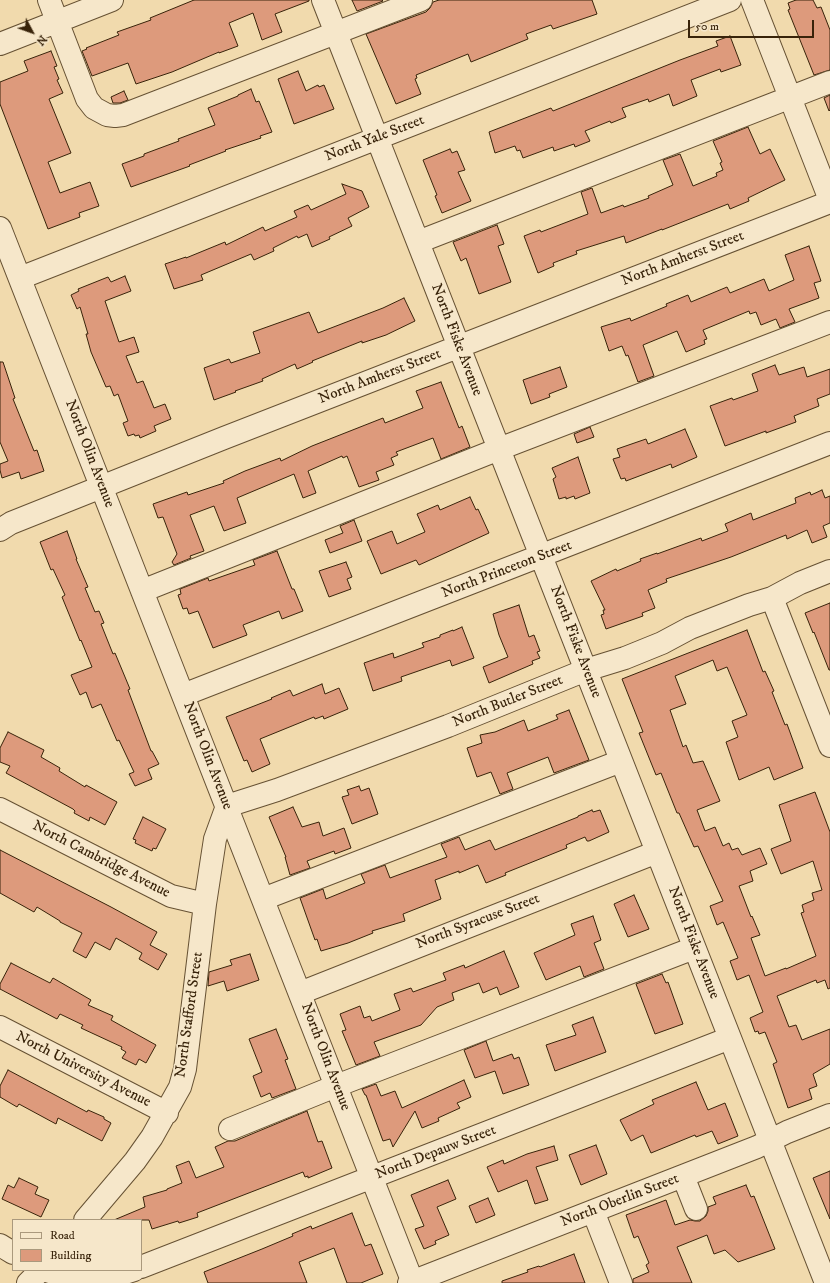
<!DOCTYPE html>
<html>
<head>
<meta charset="utf-8">
<style>
  body { margin:0 }
  #map { position:relative; width:830px; height:1283px; overflow:hidden; background:#f1daad; font-family:"IM FELL DW Pica",serif }
  canvas { display:block }
  .legend { position:absolute; left:12px; top:1219px; width:130px; height:52px; box-sizing:border-box; background:#f6e7ca; border:1px solid #aa997d; margin:0; padding:5px 7px; list-style:none; font-size:12px; color:#38230a }
  .legend li { display:flex; align-items:center; gap:8px; height:20px }
  .legend b { width:20px; border:1px solid #aa997d }
  .north { position:absolute; left:12px; top:12px; width:40px; height:40px; -webkit-text-stroke:3px #f6e7ca; paint-order:stroke; rotate:131deg; font-size:11px; font-weight:700; line-height:16px; text-align:center; color:#38230a }
  .north::after { content:''; display:block; margin:auto; width:14px; height:18px; background:#38230a; clip-path:polygon(50% 0,100% 100%,50% 72%,0 100%) }
  .scale { position:absolute; left:688px; top:20px; width:126px; height:18px; box-sizing:border-box; border:2px solid #38230a; border-top:0; padding-left:5px; font-size:12px; line-height:14px; white-space:nowrap; color:#38230a; -webkit-text-stroke:3px #f6e7ca; paint-order:stroke }
</style>
</head>
<body>
<div id="map">
<canvas width="830" height="1283"></canvas>
<ul class="legend">
<li><b style="height:5px;background:#f6e7ca"></b>Road</li>
<li><b style="height:11px;background:#dd9a7c"></b>Building</li>
</ul>
<div class="north">N</div>
<div class="scale">50 m</div>
</div>
<script>
const context = document.querySelector('canvas').getContext('2d');
context.lineJoin = 'round';
function paint(path, color) { context.fillStyle = color; context.fill(path, 'evenodd'); }
const toPath = rows => new Path2D(rows.map(r => 'M' + r).join(''));
function trace(path, color, width, dash) { context.strokeStyle = color; context.lineWidth = width; context.lineCap = dash ? 'butt' : 'round'; context.setLineDash(dash || []); context.stroke(path); }
function label(font, color, halo, rows, align = 'center') {
  context.font = font + ' "IM FELL DW Pica",serif'; context.lineWidth = 3.5; context.setLineDash([]); context.textBaseline = 'middle'; context.strokeStyle = halo; context.fillStyle = color; for (const [text, x, y, turn = 0] of rows) {
    context.save(); context.translate(x, y); context.rotate((+turn || 0) * Math.PI / 180); context.textAlign = isNaN(turn) ? turn : align; if (halo) context.strokeText(text, 0, 0); context.fillText(text, 0, 0); context.restore();
  }
}
const building = toPath([
  [194,0,309,0,309,1,275,14,282,32,262,40,253,13,229,23,238,46,219,53,219,52,172,72,136,84,128,63,92,76,82,51,87,49,86,48,119,35,117,32,151,20,150,18,194,0],
  [352,0,382,0,383,1,357,11,352,0],
  [439,0,592,0,597,14,553,29,551,25,526,34,528,39,471,62,468,54,416,75,417,78,415,79,421,94,396,104,366,34,426,12,430,8,433,2,439,0],
  [796,0,813,0,817,8,821,7,830,30,830,70,814,75,788,10,790,9,788,3,796,0],
  [730,36,741,65,721,72,720,69,691,80,697,96,673,106,669,94,649,102,648,99,622,108,626,117,611,123,610,121,585,131,590,141,575,147,574,144,554,151,553,147,523,158,520,150,517,151,515,146,495,153,489,132,551,108,553,111,680,60,718,46,716,41,730,36],
  [51,51,57,66,54,67,59,79,57,80,63,93,49,99,71,153,48,162,60,193,90,182,99,206,79,213,80,217,48,229,0,104,0,82,28,71,24,61,51,51],
  [298,71,306,91,318,85,319,87,324,85,334,109,294,124,278,79,298,71],
  [251,89,256,102,259,101,272,132,260,136,261,138,225,150,226,151,189,165,190,166,131,187,122,164,144,156,144,154,179,141,178,139,215,125,208,108,238,96,238,95,251,89],
  [124,91,128,100,120,103,113,103,111,97,124,91],
  [830,95,830,110,829,111,824,98,830,95],
  [748,127,760,154,770,149,785,180,748,198,749,201,730,209,728,204,662,230,662,229,626,243,624,236,576,251,577,254,553,263,554,266,538,273,524,236,540,230,541,232,588,214,581,192,592,188,601,213,623,205,624,207,649,198,648,196,673,185,663,160,680,154,693,186,717,176,716,173,723,170,720,163,722,162,713,141,748,127],
  [450,149,452,153,457,151,465,170,458,172,471,201,442,213,435,196,437,195,423,160,450,149],
  [342,184,362,191,369,207,348,218,352,226,329,237,330,239,312,247,307,234,298,238,297,236,273,248,274,251,254,260,251,254,201,275,203,280,174,289,165,264,186,257,186,258,225,242,226,245,263,227,265,231,297,217,294,211,308,205,311,210,346,194,342,184],
  [497,225,504,244,498,246,511,282,479,294,466,258,461,261,453,242,497,225],
  [809,246,821,281,814,283,819,298,789,309,795,322,780,328,776,319,761,325,756,312,750,314,749,311,703,330,707,339,704,340,705,344,686,352,677,331,643,345,654,376,638,382,628,355,626,356,622,346,609,351,601,327,630,318,631,321,667,306,666,304,688,295,691,302,727,287,730,293,764,279,769,291,794,280,785,255,809,246],
  [125,276,131,291,105,301,119,342,134,337,139,352,126,356,137,383,143,381,154,408,165,404,171,419,154,426,156,431,140,438,139,435,135,436,134,434,128,436,123,423,128,421,118,394,114,396,110,386,106,387,91,352,86,334,88,334,80,307,77,309,71,295,79,291,78,289,108,277,111,282,125,276],
  [404,298,415,321,386,335,362,343,362,341,312,361,313,362,297,369,295,364,262,379,263,381,235,391,236,392,214,400,204,368,229,359,231,363,260,353,253,332,309,312,318,333,383,308,404,298],
  [0,362,3,362,15,398,13,399,34,451,37,450,44,471,21,479,19,472,2,478,0,470,0,464,8,461,0,442,0,362],
  [775,365,779,375,804,367,807,377,830,369,830,394,817,399,819,406,794,416,796,422,766,433,766,431,725,446,710,406,732,398,733,400,758,391,752,374,775,365],
  [560,367,567,387,549,394,550,397,531,404,523,380,560,367],
  [441,382,459,428,462,426,470,447,441,459,433,438,396,452,398,455,391,458,394,465,376,472,379,480,359,487,347,456,343,458,342,456,308,471,316,493,303,498,294,474,237,498,246,523,224,531,214,506,190,515,204,551,190,556,191,558,174,565,172,562,177,554,163,517,158,518,153,504,187,492,188,495,224,483,223,481,245,471,280,458,281,461,312,446,383,418,385,423,423,408,416,391,441,382],
  [590,427,594,437,577,443,574,434,590,427],
  [685,429,697,457,672,468,671,464,626,481,625,478,621,479,613,459,620,457,617,449,646,439,648,444,685,429],
  [578,457,590,493,575,499,574,496,566,499,566,497,559,499,553,479,556,477,552,468,578,457],
  [822,490,825,498,830,496,830,523,823,526,827,537,812,543,807,530,787,539,786,535,731,557,666,579,667,582,648,590,655,608,642,613,643,616,606,629,601,615,604,614,603,610,605,610,591,581,616,569,617,571,641,561,640,559,657,553,657,554,701,538,702,541,728,531,725,524,751,513,753,520,796,503,795,498,810,492,811,495,822,490],
  [470,497,476,510,478,509,489,533,419,565,416,560,381,574,367,541,392,531,397,544,425,532,417,514,438,505,440,510,470,497],
  [354,520,362,541,330,553,325,540,343,533,340,526,354,520],
  [67,531,77,559,76,559,88,587,85,588,95,612,99,611,104,623,101,624,113,654,115,653,130,689,128,690,151,751,152,751,159,764,148,769,152,779,135,786,129,774,134,772,119,740,117,741,101,704,92,708,86,692,80,695,71,675,92,667,81,640,80,641,62,597,65,595,53,569,51,570,40,542,67,531],
  [277,551,292,589,294,589,303,611,282,619,279,611,243,625,247,635,213,648,198,611,189,614,187,608,183,609,178,595,181,594,180,589,208,578,209,581,255,565,253,560,277,551],
  [346,562,352,577,347,579,351,589,329,597,319,571,346,562],
  [830,603,830,670,829,670,814,632,813,633,805,613,830,603],
  [519,605,529,637,534,635,540,651,537,652,540,658,532,661,533,664,489,683,483,667,508,657,499,635,493,614,519,605],
  [462,627,474,658,452,666,450,660,401,677,402,681,373,691,364,663,393,653,394,658,424,647,422,643,440,637,440,635,453,630,453,631,462,627],
  [747,630,763,672,765,671,774,691,772,692,785,725,787,724,803,768,774,780,769,767,739,780,726,742,738,737,732,721,747,715,727,667,717,671,713,660,675,676,686,704,670,710,683,747,686,745,693,763,703,761,720,801,697,810,705,831,715,827,723,846,729,843,732,850,738,848,742,855,760,848,767,864,750,871,753,881,739,886,751,917,752,916,760,935,751,938,765,976,786,968,786,969,816,956,801,913,804,912,802,905,814,900,812,893,822,890,813,861,781,874,771,849,791,841,779,805,815,792,830,832,830,988,828,989,825,980,817,983,816,980,777,996,789,1027,796,1025,802,1040,830,1029,830,1064,813,1074,817,1086,809,1089,812,1099,788,1108,773,1064,777,1062,765,1032,759,1034,758,1031,755,1032,750,1018,763,1012,749,975,737,980,730,961,738,958,723,922,717,925,710,906,723,901,698,846,694,847,679,813,677,813,661,773,656,775,639,733,643,732,622,679,747,630],
  [322,684,325,694,339,688,348,709,324,719,323,716,315,719,314,717,260,739,270,764,252,772,247,760,244,761,226,717,272,699,271,698,290,690,293,696,322,684],
  [569,710,589,760,554,773,548,757,507,773,513,789,500,794,491,772,477,777,467,748,482,743,480,735,495,732,524,720,528,731,558,719,556,715,569,710],
  [8,732,44,750,41,757,60,768,59,771,85,787,86,785,117,802,105,825,90,817,89,821,74,813,75,811,73,809,6,773,10,766,0,762,0,748,8,732],
  [359,786,361,791,369,788,378,814,352,824,342,797,349,795,347,790,359,786],
  [293,807,302,827,319,822,323,836,344,828,351,848,335,854,334,851,307,861,310,868,290,875,285,857,286,857,269,817,293,807],
  [592,810,593,812,600,810,609,832,589,841,587,841,585,837,566,845,567,848,505,873,506,875,486,883,478,865,459,873,459,871,435,880,441,899,403,914,405,921,372,931,373,933,348,943,321,951,317,939,315,940,300,898,323,889,326,899,365,883,361,874,385,865,390,878,447,857,441,844,459,837,465,850,490,840,495,850,578,817,578,816,592,810],
  [143,817,166,829,156,849,153,848,152,851,135,843,136,840,133,839,143,817],
  [0,850,111,907,157,932,150,945,167,954,158,970,139,959,142,953,116,938,110,950,95,942,86,958,73,951,82,933,60,922,60,921,37,907,34,912,0,893,0,850],
  [634,895,649,929,628,937,614,904,634,895],
  [593,916,601,940,594,943,604,969,584,977,580,966,546,980,534,953,575,935,571,924,593,916],
  [504,951,519,987,500,995,497,987,483,993,479,983,452,993,454,1000,437,1007,421,1025,374,1042,380,1056,356,1065,342,1031,346,1030,340,1014,360,1006,364,1018,370,1016,372,1021,400,1010,394,994,411,988,413,992,446,980,443,973,464,965,465,968,504,951],
  [250,954,259,980,227,991,224,981,208,986,209,972,232,965,230,960,250,954],
  [11,963,50,983,53,978,91,1000,88,1005,113,1016,111,1020,156,1045,146,1063,139,1059,136,1065,122,1058,126,1052,121,1049,122,1047,81,1028,83,1025,60,1014,57,1019,0,989,0,984,11,963],
  [662,974,666,983,668,982,683,1024,655,1034,636,984,662,974],
  [593,1017,606,1052,555,1071,546,1045,576,1035,572,1025,593,1017],
  [276,1029,288,1059,285,1060,296,1089,272,1098,270,1093,261,1097,253,1076,262,1072,249,1039,276,1029],
  [486,1041,493,1061,512,1054,514,1059,519,1057,529,1085,503,1094,495,1071,475,1078,464,1050,486,1041],
  [8,1070,87,1112,88,1110,104,1117,104,1119,111,1123,102,1141,58,1118,56,1124,19,1104,17,1107,0,1097,0,1086,8,1070],
  [464,1080,471,1097,457,1103,460,1108,438,1118,439,1121,422,1128,415,1111,393,1147,390,1139,383,1141,366,1095,365,1095,362,1089,376,1084,381,1096,395,1091,402,1108,464,1080],
  [696,1082,708,1110,725,1103,738,1136,718,1144,712,1131,696,1137,695,1135,651,1153,643,1135,631,1141,620,1120,654,1104,652,1100,696,1082],
  [307,1111,318,1142,322,1141,332,1168,308,1178,308,1176,305,1177,303,1172,197,1213,198,1217,179,1223,178,1221,152,1229,149,1220,114,1220,145,1207,143,1197,167,1190,167,1189,182,1183,176,1166,189,1161,196,1178,224,1167,215,1147,228,1141,235,1141,307,1111],
  [596,1145,607,1174,581,1185,569,1155,596,1145],
  [554,1146,558,1160,536,1167,548,1200,535,1204,527,1180,498,1192,487,1167,503,1160,504,1164,527,1154,554,1146],
  [830,1171,830,1219,813,1178,830,1171],
  [19,1178,38,1187,35,1194,49,1200,41,1217,2,1199,8,1185,14,1188,19,1178],
  [448,1180,456,1199,437,1207,449,1235,435,1241,436,1244,424,1249,415,1229,424,1226,411,1195,448,1180],
  [746,1185,751,1197,754,1196,775,1249,738,1262,725,1250,714,1254,707,1235,677,1247,692,1283,633,1283,633,1279,649,1272,646,1265,649,1263,638,1236,634,1238,626,1215,666,1200,675,1225,690,1220,695,1221,700,1221,706,1216,708,1211,708,1207,716,1204,713,1197,746,1185],
  [488,1198,495,1215,476,1223,469,1206,488,1198],
  [352,1213,365,1246,371,1244,383,1274,361,1283,347,1283,334,1248,299,1262,307,1283,208,1283,204,1272,262,1249,293,1236,292,1234,311,1226,312,1229,352,1213],
  [574,1254,585,1283,502,1283,502,1281,528,1272,527,1270,539,1266,540,1267,574,1254]
]);
paint(building, '#dd9a7c');
trace(building, '#38230a', 1);
const minor = toPath([
  [49,0,87,99,94,108,107,115,115,116,123,115,421,0],
  [323,0,826,1283],
  [752,0,830,200],
  [0,44,112,0],
  [0,228,413,1283],
  [418,242,830,82],
  [20,278,730,0],
  [0,530,11,523,224,438,830,202],
  [142,591,499,449,830,322],
  [772,598,830,746],
  [183,695,830,443],
  [227,806,277,790,448,726,586,670,625,658,662,643,690,628,749,605,772,598,800,583,830,571],
  [0,809,171,896,205,904],
  [263,899,621,761],
  [300,993,657,852],
  [0,1027,167,1113],
  [230,1129,336,1086,694,948],
  [683,1176,696,1209],
  [593,1211,621,1283],
  [85,1220,135,1161,152,1137,180,1087,185,1069,205,904,215,839,227,806],
  [0,1245,13,1253],
  [141,1267,730,1038],
  [44,1270,65,1277,90,1282,101,1281,134,1270],
  [28,1283,41,1270],
  [409,1283,757,1147,787,1132,830,1115]
]);
trace(minor, '#665133', 24);
trace(minor, '#f6e7ca', 22);
label('15px', '#38230a', '#f6e7ca', [
  ["North Yale Street",375,139,-21],
  ["North Amherst Street",683,259,-21],
  ["North Fiske Avenue",456,340,69],
  ["North Amherst Street",380,377,-21],
  ["North Olin Avenue",89,454,69],
  ["North Princeton Street",507,570,-21],
  ["North Fiske Avenue",575,642,69],
  ["North Butler Street",508,702,-22],
  ["North Olin Avenue",207,756,69],
  ["North Cambridge Avenue",101,860,27],
  ["North Syracuse Street",478,922,-21],
  ["North Fiske Avenue",693,943,69],
  ["North Stafford Street",190,1015,-82],
  ["North Olin Avenue",325,1057,69],
  ["North University Avenue",83,1070,27],
  ["North Depauw Street",436,1153,-21],
  ["North Oberlin Street",620,1201,-21]
]);
</script>
</body>
</html>
